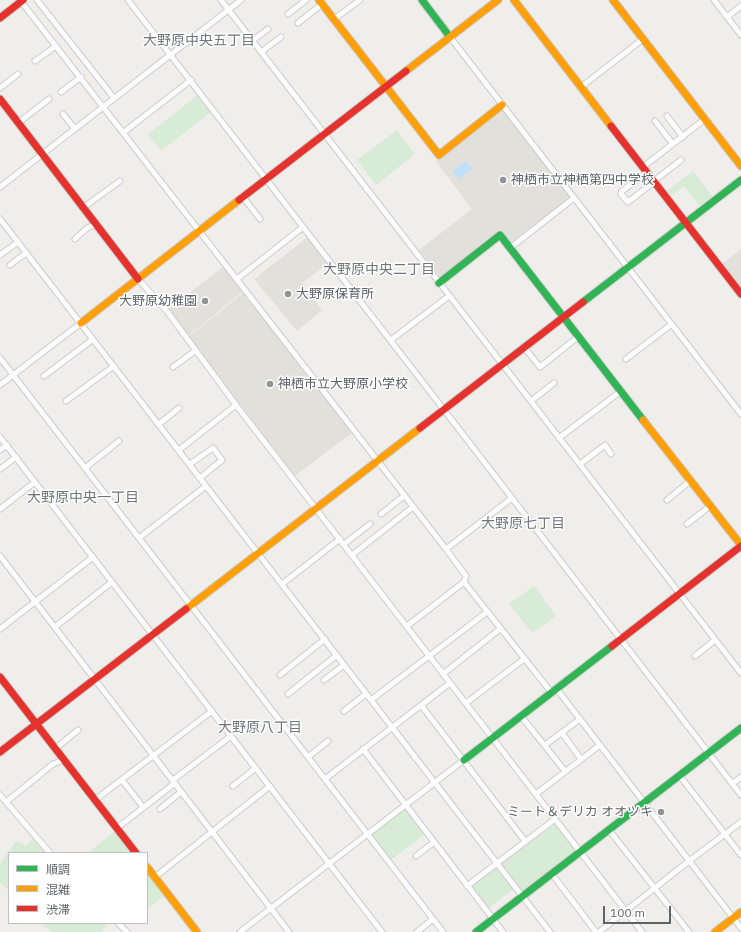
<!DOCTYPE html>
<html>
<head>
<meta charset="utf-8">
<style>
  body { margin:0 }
  #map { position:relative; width:741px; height:932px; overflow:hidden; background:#efeeea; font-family:"IBM Plex Sans","Noto Sans JP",sans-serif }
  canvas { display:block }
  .legend { position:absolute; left:8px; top:852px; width:140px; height:72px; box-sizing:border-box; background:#fff; border:1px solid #bfc1c3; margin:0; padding:5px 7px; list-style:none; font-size:12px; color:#5f6368 }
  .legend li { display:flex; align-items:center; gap:8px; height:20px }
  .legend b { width:20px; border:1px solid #bfc1c3 }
  .scale { position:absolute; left:603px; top:906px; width:68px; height:18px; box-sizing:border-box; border:2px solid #5f6368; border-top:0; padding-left:5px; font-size:12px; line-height:14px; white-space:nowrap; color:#5f6368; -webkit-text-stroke:3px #fff; paint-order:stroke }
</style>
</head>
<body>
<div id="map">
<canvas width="741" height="932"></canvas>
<ul class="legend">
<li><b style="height:5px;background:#30b455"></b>順調</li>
<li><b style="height:5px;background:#ff9f0a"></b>混雑</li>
<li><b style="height:5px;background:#e5322d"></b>渋滞</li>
</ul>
<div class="scale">100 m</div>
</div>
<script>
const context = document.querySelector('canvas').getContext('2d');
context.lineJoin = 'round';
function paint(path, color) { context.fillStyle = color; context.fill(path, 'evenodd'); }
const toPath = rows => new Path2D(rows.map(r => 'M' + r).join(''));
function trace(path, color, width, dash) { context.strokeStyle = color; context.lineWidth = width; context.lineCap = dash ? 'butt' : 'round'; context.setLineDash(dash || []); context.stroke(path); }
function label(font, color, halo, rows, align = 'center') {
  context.font = font + ' "IBM Plex Sans","Noto Sans JP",sans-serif'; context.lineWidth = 3; context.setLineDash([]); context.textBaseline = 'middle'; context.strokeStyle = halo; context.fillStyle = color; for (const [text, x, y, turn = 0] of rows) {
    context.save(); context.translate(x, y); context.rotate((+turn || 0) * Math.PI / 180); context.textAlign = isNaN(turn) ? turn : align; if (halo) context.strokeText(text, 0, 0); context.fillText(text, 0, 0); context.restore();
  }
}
paint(toPath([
  [502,109,570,198,511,243,501,232,441,278,419,250,472,209,436,161],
  [308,237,329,263,302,283,322,310,297,331,254,279],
  [741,249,741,288,723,263],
  [223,267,242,292,187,337,167,310],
  [243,293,354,431,295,476,188,337]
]), '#e2e0da');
paint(toPath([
  [198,95,211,112,161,151,148,134],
  [397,130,415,154,376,185,357,160],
  [693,171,712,196,699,206,684,186,669,197,665,192],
  [534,586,556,616,532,633,509,604],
  [405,808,425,834,391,860,371,834],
  [555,824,575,849,575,852,523,891,501,863],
  [115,831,132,853,88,853],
  [33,838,46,853,9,853,9,891,0,882,0,864,16,841,26,846],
  [496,867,497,867,513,889,489,908,472,888,473,885],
  [147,872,165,895,147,909],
  [41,923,108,923,101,932,52,932]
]), '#d8ebd6');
paint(toPath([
  [466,161,472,168,459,179,453,171]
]), '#bfe0f9');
const street = toPath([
  [20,0,446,549,466,576,464,582,551,692],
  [37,0,114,98],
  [128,0,741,795],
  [221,0,741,673],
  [714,0,741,35],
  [288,14,306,0],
  [727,17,741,6],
  [334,19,360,0],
  [298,23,322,4],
  [450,37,741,414],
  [252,41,268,29],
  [261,52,281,37],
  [35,61,56,46],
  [581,87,643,39],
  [0,88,18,74],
  [61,92,81,77],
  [63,114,75,129],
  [667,116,683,137],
  [655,121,673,144],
  [18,123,49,99],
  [124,132,191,80],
  [643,167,705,119],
  [647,172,622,191,621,194,628,202,654,182],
  [654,181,681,160],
  [0,187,241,0],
  [243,197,260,219],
  [84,207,120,181],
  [0,219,550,932],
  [75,239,87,228,97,224],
  [510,248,574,198],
  [0,255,18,242],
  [10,265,26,253],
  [138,279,166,310,236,405,642,932],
  [237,279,303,227],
  [391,340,449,296],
  [524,347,540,367,579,336],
  [0,358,443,932],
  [626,359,672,324],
  [173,367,195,351],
  [44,376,92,340],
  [0,385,81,323],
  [66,401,114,366],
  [531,401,554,383],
  [159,424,179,408],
  [0,437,382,932],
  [559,438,621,391],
  [0,450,7,445],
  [179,450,236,405],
  [190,464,213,448,222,460,200,478],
  [580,464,605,445,611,454],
  [85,468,119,441],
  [0,469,16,457],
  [667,500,690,481],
  [0,509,35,482],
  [381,514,404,496],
  [687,524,710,506],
  [139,538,206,486],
  [344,544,370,524],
  [446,549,512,498],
  [352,555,413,507],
  [0,556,289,932],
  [282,584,340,539],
  [407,626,464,582],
  [55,627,112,582],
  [0,629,93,557],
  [695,656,715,640],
  [443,674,500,629],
  [280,675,325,639],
  [324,680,344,665],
  [556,688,741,928],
  [288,694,337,655],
  [371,700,487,612],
  [466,703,524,659],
  [421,705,525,841],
  [344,711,366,694],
  [521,716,565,771],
  [562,733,581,759],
  [545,745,580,719],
  [55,749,78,730],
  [363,749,503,932],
  [308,757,328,741],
  [680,776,741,855],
  [325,779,450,683],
  [122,780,143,807],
  [173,780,231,736],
  [732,784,741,777],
  [233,786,256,768],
  [536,794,600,745],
  [0,795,50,853],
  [95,800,212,711],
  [6,802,53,764,64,760],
  [160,809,181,792],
  [117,828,175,783],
  [609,830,689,932],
  [416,856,434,842],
  [552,874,596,932],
  [155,877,270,786],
  [467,886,555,819],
  [118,923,127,932],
  [240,932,464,760],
  [417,932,433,919],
  [599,932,689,861,741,822]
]);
const fast = toPath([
  [422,0,450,37],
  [439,283,500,235,643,420],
  [583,302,741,180],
  [464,760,612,646],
  [476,932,741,728]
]);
const slow = toPath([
  [319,0,439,155,502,105],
  [514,0,611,126],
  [613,0,741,166],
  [406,71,498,0],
  [81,323,239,200],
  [643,420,741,545],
  [186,609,420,428],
  [147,867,197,932],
  [715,932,741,912]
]);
const jam = toPath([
  [0,18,23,0],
  [0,99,138,279],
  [611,126,741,294],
  [239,200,406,71],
  [420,428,583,302],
  [612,646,741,546],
  [0,677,136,853],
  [0,752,186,609]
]);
trace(street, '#cbcccc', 7);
trace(fast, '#cacacb', 9);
trace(slow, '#cacacb', 9);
trace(jam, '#cacacb', 9);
trace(street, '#fdfcfc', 5);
trace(fast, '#30b455', 7);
trace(slow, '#ff9f0a', 7);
trace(jam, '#e5322d', 7);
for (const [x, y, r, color] of [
  [503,180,4,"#919496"],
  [288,294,4,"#919496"],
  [205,301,4,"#919496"],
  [270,384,4,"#919496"],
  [661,812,4,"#919496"]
]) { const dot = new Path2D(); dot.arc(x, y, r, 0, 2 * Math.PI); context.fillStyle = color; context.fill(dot); trace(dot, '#fff', 1.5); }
label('13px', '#5f6368', '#fff', [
  ["神栖市立神栖第四中学校",511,180],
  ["大野原保育所",296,294],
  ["大野原幼稚園",197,301,"right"],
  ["神栖市立大野原小学校",278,384],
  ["ミート＆デリカ オオツキ",653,812,"right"]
], 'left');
label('14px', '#70757a', '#fff', [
  ["大野原中央五丁目",199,41],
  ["大野原中央二丁目",379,270],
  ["大野原中央一丁目",83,498],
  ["大野原七丁目",523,524],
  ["大野原八丁目",260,728]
]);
</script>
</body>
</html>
